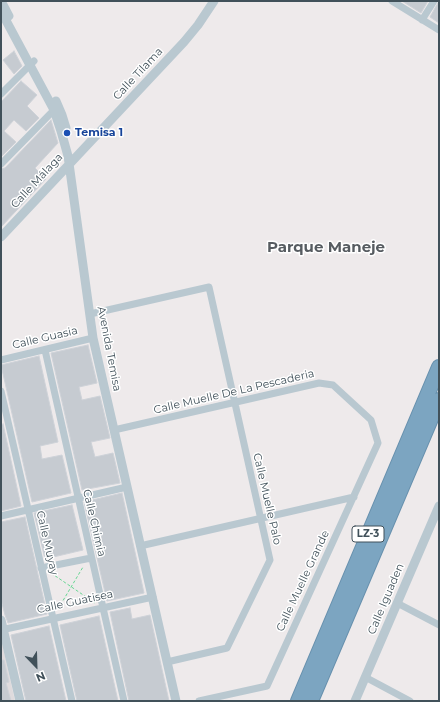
<!DOCTYPE html>
<html>
<head>
<meta charset="utf-8">
<style>
  body { margin:0 }
  #map { position:relative; width:440px; height:702px; overflow:hidden; background:#eeeaeb; font-family:Montserrat,sans-serif }
  canvas { display:block }
  .frame { position:absolute; inset:0; border:2px solid #41515a; pointer-events:none }
  .north { position:absolute; left:16px; top:646px; width:40px; height:40px; -webkit-text-stroke:3px #fff; paint-order:stroke; rotate:157deg; font-size:11px; font-weight:700; line-height:16px; text-align:center; color:#41515a }
  .north::after { content:''; display:block; margin:auto; width:14px; height:18px; background:#41515a; clip-path:polygon(50% 0,100% 100%,50% 72%,0 100%) }
</style>
</head>
<body>
<div id="map">
<canvas width="440" height="702"></canvas>
<div class="frame"></div>
<div class="north">N</div>
</div>
<script>
const context = document.querySelector('canvas').getContext('2d');
context.lineJoin = 'round';
function paint(path, color) { context.fillStyle = color; context.fill(path, 'evenodd'); }
const toPath = rows => new Path2D(rows.map(r => 'M' + r).join(''));
function trace(path, color, width, dash) { context.strokeStyle = color; context.lineWidth = width; context.lineCap = dash ? 'butt' : 'round'; context.setLineDash(dash || []); context.stroke(path); }
function label(font, color, halo, rows, align = 'center') {
  context.font = font + ' Montserrat,sans-serif'; context.lineWidth = 3; context.setLineDash([]); context.textBaseline = 'middle'; context.strokeStyle = halo; context.fillStyle = color; for (const [text, x, y, turn = 0] of rows) {
    context.save(); context.translate(x, y); context.rotate((+turn || 0) * Math.PI / 180); context.textAlign = isNaN(turn) ? turn : align; if (halo) context.strokeText(text, 0, 0); context.fillText(text, 0, 0); context.restore();
  }
}
paint(toPath([
  [1,638,15,701,1,701]
]), '#dfdbdd');
const building = toPath([
  [402,1,428,1,421,13,402,1],
  [439,1,439,23,430,17,439,1],
  [14,51,22,66,14,74,3,60,14,51],
  [21,81,37,95,27,106,39,118,26,131,14,120,4,131,16,142,1,157,1,102,21,81],
  [51,120,58,143,35,168,46,179,1,227,1,169,5,168,51,120],
  [88,345,97,383,79,387,82,400,100,396,110,438,91,442,95,457,113,453,120,483,82,490,51,353,88,345],
  [39,356,58,442,40,446,42,459,62,455,71,493,32,502,1,365,39,356],
  [3,424,21,506,1,511,1,425,3,424],
  [122,493,144,593,107,601,84,502,122,493],
  [72,505,83,550,45,559,34,513,72,505],
  [25,517,47,614,8,623,5,615,1,600,1,522,25,517],
  [130,608,132,619,150,615,169,701,129,701,110,612,130,608],
  [99,616,118,701,77,701,60,625,99,616],
  [49,626,66,701,26,701,11,635,49,626],
  [1,660,4,660,9,682,6,683,11,701,1,701,1,660]
]);
paint(building, '#c6cbd1');
trace(building, '#ced2d8', 1);
const motorway = toPath([
  [298,701,439,367],
  [311,701,439,400]
]);
trace(motorway, '#6790ad', 16);
trace(toPath([
  [51,573,95,603],
  [58,609,83,567]
]), '#66d592', 1, [3, 2]);
trace(toPath([
  [392,1,439,30],
  [422,20,434,1],
  [1,94,34,61],
  [1,164,54,110],
  [90,314,209,287,270,560,227,648,167,662],
  [45,350,124,701],
  [1,360,93,338],
  [1,391,72,701],
  [114,430,319,383,333,385,371,420,378,443,267,686,199,701],
  [1,516,127,487],
  [140,546,354,497],
  [41,568,91,558],
  [397,603,439,625],
  [1,630,153,597],
  [365,677,410,701]
]), '#b9c8d0', 7);
trace(toPath([
  [1,1,9,16],
  [1,11,54,110,61,131,68,156,93,338,176,701],
  [56,101,62,115,66,128],
  [1,237,184,42,198,25,214,1],
  [1,620,20,701],
  [355,701,439,506]
]), '#b9c8d0', 9);
trace(motorway, '#7ca5c1', 14);
for (const [x, y, r, color] of [
  [67,133,4,"#1a4fb4"]
]) { const dot = new Path2D(); dot.arc(x, y, r, 0, 2 * Math.PI); context.fillStyle = color; context.fill(dot); trace(dot, '#fff', 1.5); }
for (const [x, y, w] of [
  [368,534,32]
]) { const box = new Path2D(); box.roundRect(x - w / 2, y - 8, w, 16, 3); context.fillStyle = '#fff'; context.fill(box); trace(box, '#41515a', 1); }
label('bold 10px', '#41515a', null, [
  ["LZ-3",368,534]
]);
label('11px', '#41515a', '#fff', [
  ["Calle Tilama",138,74,-47],
  ["Calle Málaga",37,181,-47],
  ["Calle Guasia",45,338,-13],
  ["Avenida Temisa",109,349,79],
  ["Calle Muelle De La Pescaderia",234,392,-13],
  ["Calle Muelle Palo",267,499,77],
  ["Calle Chimia",94,523,77],
  ["Calle Muyay",47,543,77],
  ["Calle Muelle Grande",303,581,-65],
  ["Calle Iguaden",386,599,-67],
  ["Calle Guatisea",75,602,-12]
]);
label('bold 11px', '#164399', '#fff', [
  ["Temisa 1",75,133]
], 'left');
label('bold 15px', '#575c61', '#fff', [
  ["Parque Maneje",326,248]
]);
</script>
</body>
</html>
